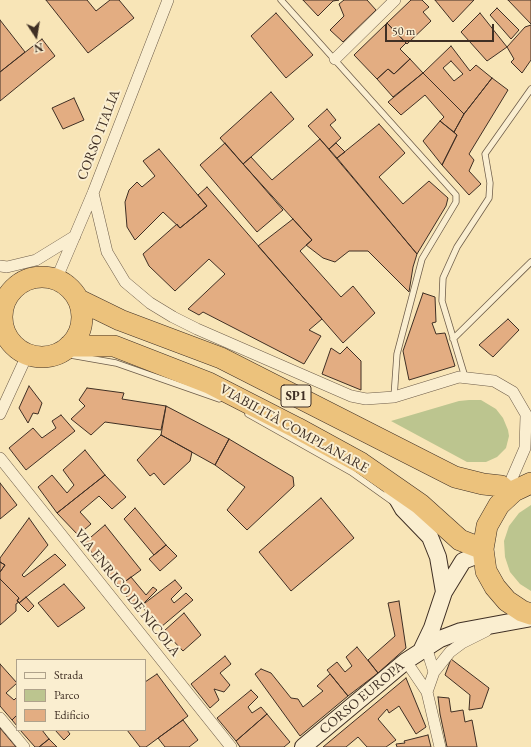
<!DOCTYPE html>
<html>
<head>
<meta charset="utf-8">
<style>
  body { margin:0 }
  #map { position:relative; width:531px; height:747px; overflow:hidden; background:#f8e5b7; font-family:"EB Garamond",serif }
  canvas { display:block }
  .legend { position:absolute; left:16px; top:659px; width:130px; height:72px; box-sizing:border-box; background:#faeed0; border:1px solid #afa28b; margin:0; padding:5px 7px; list-style:none; font-size:12px; color:#3f2f24 }
  .legend li { display:flex; align-items:center; gap:8px; height:20px }
  .legend b { width:20px; border:1px solid #afa28b }
  .north { position:absolute; left:16px; top:16px; width:40px; height:40px; -webkit-text-stroke:3px #faeed0; paint-order:stroke; rotate:168deg; font-size:11px; font-weight:700; line-height:16px; text-align:center; color:#3f2f24 }
  .north::after { content:''; display:block; margin:auto; width:14px; height:18px; background:#3f2f24; clip-path:polygon(50% 0,100% 100%,50% 72%,0 100%) }
  .scale { position:absolute; left:385px; top:24px; width:109px; height:18px; box-sizing:border-box; border:2px solid #3f2f24; border-top:0; padding-left:5px; font-size:12px; line-height:14px; white-space:nowrap; color:#3f2f24; -webkit-text-stroke:3px #faeed0; paint-order:stroke }
</style>
</head>
<body>
<div id="map">
<canvas width="531" height="747"></canvas>
<ul class="legend">
<li><b style="height:5px;background:#faeed0"></b>Strada</li>
<li><b style="height:11px;background:#bcc58f"></b>Parco</li>
<li><b style="height:11px;background:#e3ad82"></b>Edificio</li>
</ul>
<div class="north">N</div>
<div class="scale">50 m</div>
</div>
<script>
const context = document.querySelector('canvas').getContext('2d');
context.lineJoin = 'round';
function paint(path, color) { context.fillStyle = color; context.fill(path, 'evenodd'); }
const toPath = rows => new Path2D(rows.map(r => 'M' + r).join(''));
function trace(path, color, width, dash) { context.strokeStyle = color; context.lineWidth = width; context.lineCap = dash ? 'butt' : 'round'; context.setLineDash(dash || []); context.stroke(path); }
function label(font, color, halo, rows, align = 'center') {
  context.font = font + ' "EB Garamond",serif'; context.lineWidth = 4; context.setLineDash([]); context.textBaseline = 'middle'; context.strokeStyle = halo; context.fillStyle = color; for (const [text, x, y, turn = 0] of rows) {
    context.save(); context.translate(x, y); context.rotate((+turn || 0) * Math.PI / 180); context.textAlign = isNaN(turn) ? turn : align; if (halo) context.strokeText(text, 0, 0); context.fillText(text, 0, 0); context.restore();
  }
}
paint(toPath([
  [469,400,481,400,496,409,503,418,508,430,509,436,506,448,497,457,486,462,467,462,391,421,459,401],
  [531,505,531,591,520,584,510,572,505,557,504,541,509,526,519,513]
]), '#bcc58f');
const building = toPath([
  [46,0,87,0,96,11,110,0,119,0,134,18,88,53,46,0],
  [303,0,339,0,333,1,318,16,303,0],
  [344,0,367,0,376,10,343,42,330,30,344,16,339,4,344,0],
  [411,0,422,0,429,7,423,12,431,21,407,44,387,23,411,0],
  [435,0,474,0,453,22,435,0],
  [508,0,531,0,531,24,508,0],
  [497,8,519,30,511,39,490,15,497,8],
  [276,13,313,55,286,78,251,36,276,13],
  [480,13,507,47,487,61,461,32,480,13],
  [0,20,25,52,0,72,0,20],
  [387,23,406,43,400,49,410,59,394,74,388,69,377,79,354,55,387,23],
  [531,25,531,60,522,73,511,62,514,59,507,47,525,27,531,25],
  [42,39,55,56,0,101,0,72,42,39],
  [451,46,470,71,476,65,492,78,464,114,423,73,451,46],
  [451,61,463,74,454,81,443,68,451,61],
  [410,59,423,73,393,97,377,79,388,69,394,74,410,59],
  [423,73,464,114,454,132,440,121,444,117,425,95,401,115,388,102,423,73],
  [492,78,508,90,469,154,474,160,469,171,481,184,469,195,442,165,457,135,454,132,464,114,492,78],
  [271,92,294,119,243,164,220,138,271,92],
  [74,98,84,120,63,129,52,108,74,98],
  [327,109,336,120,330,125,341,138,329,149,308,126,327,109],
  [440,121,457,135,442,165,423,141,440,121],
  [379,124,405,153,379,177,403,204,429,181,448,198,446,206,417,254,337,158,379,124],
  [320,139,417,254,413,267,409,292,368,251,349,251,335,262,323,258,306,245,312,240,243,164,251,157,272,180,320,139],
  [225,143,283,210,257,232,200,165,225,143],
  [336,143,345,152,337,158,329,149,336,143],
  [159,149,207,206,180,228,163,212,135,240,127,227,125,202,129,190,137,182,142,187,155,176,143,161,159,149],
  [207,187,322,319,309,330,321,336,304,364,203,312,199,315,188,309,225,274,209,259,175,291,149,266,143,254,177,224,180,228,207,206,198,195,207,187],
  [293,219,312,240,300,251,341,297,353,286,375,313,343,343,258,246,293,219],
  [423,293,435,297,436,322,432,323,436,334,445,333,455,366,409,380,403,351,423,293],
  [508,319,519,330,493,357,479,345,508,319],
  [347,347,361,361,361,390,322,374,331,348,340,354,347,347],
  [29,386,42,403,38,414,33,413,28,423,19,408,29,386],
  [87,388,124,393,122,399,166,406,161,430,105,422,91,435,71,419,85,406,79,400,87,388],
  [166,406,229,439,215,465,161,435,166,406],
  [61,415,75,431,26,470,9,448,33,428,42,438,56,428,52,421,61,415],
  [161,435,192,452,190,461,164,485,154,473,150,476,137,460,161,435],
  [229,439,293,477,294,486,247,530,227,510,245,487,215,465,229,439],
  [85,450,105,475,57,513,38,487,52,475,67,493,74,485,63,470,85,450],
  [105,475,126,497,112,509,99,496,80,512,91,524,78,535,57,513,105,475],
  [0,483,17,505,0,519,0,483],
  [321,498,354,538,291,591,259,552,321,498],
  [135,508,166,545,154,555,124,519,135,508],
  [29,518,48,545,22,575,24,577,55,554,66,565,19,603,17,601,19,598,0,579,0,572,5,565,0,562,0,558,29,518],
  [105,525,141,570,119,586,84,543,105,525],
  [166,545,177,556,160,571,149,559,166,545],
  [0,562,5,565,0,572,0,562],
  [131,577,146,595,153,587,157,590,137,610,119,586,131,577],
  [0,579,19,598,17,601,19,602,16,604,16,611,0,625,0,579],
  [175,580,182,588,171,599,174,603,186,593,193,600,161,627,141,606,175,580],
  [64,584,85,608,58,627,38,603,64,584],
  [26,597,34,606,28,612,19,603,26,597],
  [399,601,406,648,378,673,368,660,395,636,388,603,399,601],
  [184,613,201,635,183,651,164,631,184,613],
  [357,647,378,673,348,696,327,670,337,662,345,672,352,666,346,657,357,647],
  [225,656,231,664,220,673,230,685,224,692,214,689,219,700,210,708,191,684,225,656],
  [451,659,489,688,482,708,469,710,470,695,445,675,451,659],
  [0,664,17,683,6,693,14,700,17,697,17,715,12,720,0,706,0,664],
  [261,669,271,673,291,698,298,699,303,707,323,691,317,686,330,674,348,696,300,736,255,674,261,669],
  [157,674,188,716,146,747,140,747,127,730,145,730,145,682,157,674],
  [406,678,426,727,416,734,399,706,389,713,387,709,378,719,396,740,386,747,367,747,358,737,346,747,323,747,406,678],
  [251,690,258,697,248,707,252,713,261,707,267,714,236,741,217,718,251,690],
  [438,697,449,698,451,712,463,710,465,722,472,720,477,747,447,747,440,714,438,697],
  [267,714,290,742,284,747,240,747,236,741,267,714],
  [17,715,17,726,12,720,17,715],
  [183,720,198,740,189,747,165,747,158,738,183,720],
  [0,728,16,747,0,747,0,728],
  [20,730,42,730,49,739,39,747,35,747,20,730],
  [55,730,67,730,70,734,64,740,55,730],
  [428,735,431,747,397,747,396,744,405,743,404,741,428,735],
  [49,739,57,747,39,747,49,739]
]);
paint(building, '#e3ad82');
trace(building, '#3f2f24', 1);
const lane = toPath([
  [281,0,456,195,456,202,422,259,397,354,394,397],
  [453,339,531,262],
  [59,353,116,363,219,399],
  [465,377,442,301,443,278,457,247,489,198,490,183,485,154,531,89],
  [248,414,351,472,393,502]
]);
const street = toPath([
  [335,59,395,0],
  [93,193,107,252,125,282,150,303,173,317,197,329,351,396,366,399,394,397,459,377,494,381,513,392,531,423],
  [0,266,7,267,36,260,75,236],
  [56,280,93,193,168,0],
  [0,414,28,353],
  [0,458,231,747],
  [514,491,512,478,525,448,526,416],
  [422,649,428,653,434,672],
  [406,661,427,692],
  [0,718,24,747],
  [440,747,427,692,434,672,450,652,462,643,486,631]
]);
const secondary = toPath([
  [388,483,403,509,430,537,438,557,444,592],
  [422,649,432,628,444,592,463,561,483,553],
  [303,747,406,661,440,639,461,631,531,618]
]);
const highway = toPath([
  '2 317a40 40 0 1 1 80 0a40 40 0 1 1-80 0Z',
  [79,300,120,320,221,358,455,477,483,484,501,486,510,494],
  [69,346,114,346,209,383,297,428,361,463,420,504,460,540,483,549],
  [531,483,514,491,499,505,487,526,483,549,486,571,495,587,507,601,522,611,531,614]
]);
trace(lane, '#6d5c49', 7);
trace(street, '#6d5c49', 12);
trace(secondary, '#3f2f24', 18);
trace(highway, '#3f2f24', 22);
trace(lane, '#faeed0', 5.5);
trace(street, '#faeed0', 11);
trace(secondary, '#faeed0', 16);
trace(highway, '#ecc27c', 21);
for (const [x, y, w] of [
  [296,396,30]
]) { const box = new Path2D(); box.roundRect(x - w / 2, y - 11, w, 22, 3); context.fillStyle = '#faeed0'; context.fill(box); trace(box, '#3f2f24', 1); }
label('bold 13px', '#3f2f24', null, [
  ["SP1",296,396]
]);
label('14px', '#3f2f24', '#faeed0', [
  ["CORSO ITALIA",99,135,-69],
  ["VIABILITÀ COMPLANARE",294,429,29],
  ["VIA ENRICO DE NICOLA",127,593,51],
  ["CORSO EUROPA",362,698,-40]
]);
</script>
</body>
</html>
